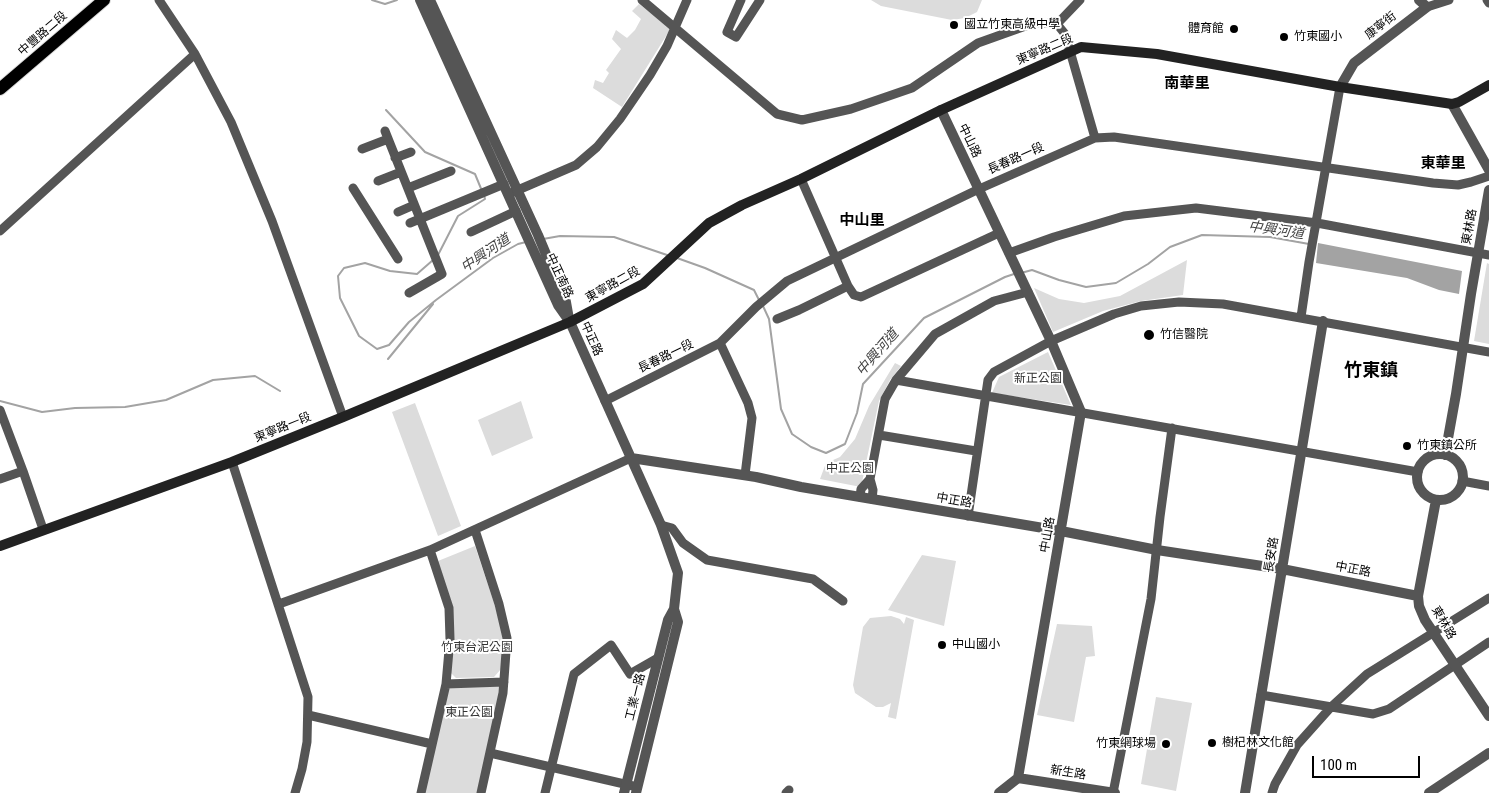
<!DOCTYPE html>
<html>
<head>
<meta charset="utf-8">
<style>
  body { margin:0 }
  #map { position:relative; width:1489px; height:793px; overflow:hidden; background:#fff; font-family:"Roboto Condensed",sans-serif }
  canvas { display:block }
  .scale { position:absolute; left:1312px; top:756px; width:108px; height:22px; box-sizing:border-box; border:2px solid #000; border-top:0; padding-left:6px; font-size:15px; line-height:18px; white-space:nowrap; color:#000; -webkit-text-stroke:4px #fff; paint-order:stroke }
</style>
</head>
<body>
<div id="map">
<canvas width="1489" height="793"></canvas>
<div class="scale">100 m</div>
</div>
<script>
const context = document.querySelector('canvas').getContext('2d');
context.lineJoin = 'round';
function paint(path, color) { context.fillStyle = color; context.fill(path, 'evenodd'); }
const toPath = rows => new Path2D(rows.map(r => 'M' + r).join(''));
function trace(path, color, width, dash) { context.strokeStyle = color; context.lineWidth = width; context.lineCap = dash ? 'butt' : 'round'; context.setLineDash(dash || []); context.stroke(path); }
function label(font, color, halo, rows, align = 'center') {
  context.font = font + ' "Roboto Condensed","Noto Sans TC",sans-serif'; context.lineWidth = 4; context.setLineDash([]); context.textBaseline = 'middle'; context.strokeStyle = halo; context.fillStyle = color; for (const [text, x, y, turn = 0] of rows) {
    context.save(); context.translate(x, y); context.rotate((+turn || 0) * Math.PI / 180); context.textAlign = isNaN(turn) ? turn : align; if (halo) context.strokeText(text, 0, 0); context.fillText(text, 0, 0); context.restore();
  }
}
paint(toPath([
  [871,0,982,0,977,12,965,18,952,20,881,6],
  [639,4,671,28,622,107,593,88,595,80,603,83,609,73,606,70,621,49,612,39,616,30,627,38,635,30,641,19,632,11],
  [1187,260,1183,295,1141,301,1103,311,1053,332,1034,288,1059,299,1084,303,1120,296],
  [1487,263,1489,264,1489,344,1474,341],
  [1048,352,1071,405,992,393,999,377],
  [895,363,901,366,890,380,879,401,861,487,820,479,826,463,840,457,855,439,869,406],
  [521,401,533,438,492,456,478,420],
  [415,403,461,526,438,536,392,412],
  [475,546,496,609,503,638,501,669,494,677,456,678,450,672,452,606,438,561],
  [922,555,956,561,944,626,888,610],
  [891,616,900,619,904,624,906,617,914,620,896,719,888,717,891,703,883,707,876,707,855,693,853,685,863,627,870,618],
  [1057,624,1092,626,1095,656,1086,657,1074,722,1037,715],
  [502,685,477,793,423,793,447,687],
  [1156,697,1192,703,1176,791,1141,784]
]), '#dcdcdc');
paint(toPath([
  [1318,243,1462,271,1459,294,1439,290,1407,278,1316,263]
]), '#a3a3a3');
trace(toPath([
  [372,0,385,4,397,0],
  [386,110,425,152,475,174,482,191],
  [543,239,560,236,614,237,667,255],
  [438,255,458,216,485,199,484,195],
  [677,258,705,268,754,290,759,300],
  [433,260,417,274,390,271,365,263,344,268,338,276,340,298,359,336,377,349,389,345,409,322,436,300,493,258,518,244,526,242],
  [1021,273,1032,270,1059,280,1086,287,1116,283,1148,264,1170,247,1202,235,1270,237,1309,244],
  [763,306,769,319,781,409,792,434,811,447,826,453,845,444,857,413,863,384,924,318,1005,277,1014,274],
  [388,359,433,304],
  [0,401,42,412,75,408,125,407,166,400,213,380,255,376,280,391]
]), '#a3a3a3', 2);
const primary = toPath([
  [0,89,104,0]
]);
trace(primary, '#dbdbdb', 14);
trace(toPath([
  [159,0,195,54,231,122,272,221,343,417],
  [642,0,777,114,802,120,851,109,912,88,978,43,1034,23,1049,23,1057,24,1065,34,1070,51,1095,138],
  [741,0,727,32,736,37,760,0],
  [1487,0,1489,3],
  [1427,7,1449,0],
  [1057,24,1080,0],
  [385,131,442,274,409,293],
  [362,149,388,139],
  [395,158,411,152],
  [801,179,848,286,854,295,861,297,999,233],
  [378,181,401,172],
  [353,188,398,259],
  [408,188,451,171],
  [511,193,576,165,597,147,620,119,650,75,667,46,687,0],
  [398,212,414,205],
  [410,223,504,184],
  [0,231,195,54],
  [471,232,516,211],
  [1009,253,1054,237,1124,216,1196,208,1317,223,1489,255],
  [1301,317,1309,262,1340,87],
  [777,319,799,310,848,286],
  [720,343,748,403,752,418,745,475],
  [896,380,1418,472],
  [605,401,720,343,756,307,787,281,979,189,1095,138,1114,137,1433,183,1458,185,1471,182,1489,176],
  [0,410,23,471,43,529],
  [879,435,976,451],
  [232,462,308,697,307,742,302,769,295,793],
  [0,479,23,471],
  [1462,481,1489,486],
  [860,497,861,489,870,479],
  [872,499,873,490,870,479,885,399,896,380,935,334,994,301,1028,292],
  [968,516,988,380,994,372,1051,341,1114,314,1141,306,1179,302,1223,304,1489,352],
  [661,525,672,528,683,543,707,560,813,579,843,601],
  [475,530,499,604,507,638,503,693,481,793],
  [279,604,430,550,631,458],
  [446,684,504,682],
  [1261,695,1373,714,1389,709,1489,642],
  [308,715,432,744],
  [490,753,633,786],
  [421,793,446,684,450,639,449,608,430,550],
  [545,793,574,674,611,645,630,674,658,658],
  [786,793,789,790],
  [1113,793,1151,599,1160,517,1172,428],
  [1272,793,1275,784,1297,745,1331,707,1367,674,1489,598]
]), '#555', 9);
trace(toPath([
  [420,0,558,305,570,322,661,525,678,573,674,609,668,620,624,793],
  [430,0,538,235,566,302,569,319],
  [1340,87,1354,63,1427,7,1419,0],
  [1452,104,1489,170],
  [941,110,1051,341,1081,412,1018,778,999,793],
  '1417 477a23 23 0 1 1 46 0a23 23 0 1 1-46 0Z',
  [1445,455,1456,394,1471,294,1489,190],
  [631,458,756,477,801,487,1061,531,1157,550,1282,569,1418,596],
  [1436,500,1418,596,1419,606,1425,620,1489,716],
  [1018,778,1115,793],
  [636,793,678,622,674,609],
  [1245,793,1323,321],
  [1429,793,1489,753]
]), '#555', 10);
trace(toPath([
  [0,546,232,462,343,417,570,322,643,284,709,223,742,205,801,179,941,110,1081,47,1157,54,1340,87,1452,104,1459,102,1489,85]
]), '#222', 10);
trace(primary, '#000', 12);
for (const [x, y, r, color] of [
  [954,25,5,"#000"],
  [1234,29,5,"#000"],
  [1284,37,5,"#000"],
  [1149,335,6,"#000"],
  [1407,446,5,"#000"],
  [942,645,5,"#000"],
  [1212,743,5,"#000"],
  [1166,744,5,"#000"]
]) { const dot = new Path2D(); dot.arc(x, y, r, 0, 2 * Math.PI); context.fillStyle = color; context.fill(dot); trace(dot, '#fff', 2); }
label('12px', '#000', '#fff', [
  ["國立竹東高級中學",964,25],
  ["體育館",1224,29,"right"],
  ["竹東國小",1294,37],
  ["竹信醫院",1160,335],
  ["竹東鎮公所",1417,446],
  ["中山國小",952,645],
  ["樹杞林文化館",1222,743],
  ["竹東網球場",1156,744,"right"]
], 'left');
label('12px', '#000', '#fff', [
  ["康寧街",1381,26,-38],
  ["中豐路二段",43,34,-41],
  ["東寧路二段",1045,50,-23],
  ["中山路",969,141,64],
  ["長春路一段",1016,159,-24],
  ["東林路",1470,227,-80],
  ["中正南路",559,276,65],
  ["東寧路二段",613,285,-29],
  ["中正路",591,339,66],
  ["長春路一段",666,357,-26],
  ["東寧路一段",283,428,-22],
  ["中正路",954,501,10],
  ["中山路",1048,535,-80],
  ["長安路",1272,555,-81],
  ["中正路",1353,570,11],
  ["東林路",1443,623,60],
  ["工業一路",636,697,-76],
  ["新生路",1068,773,9]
]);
label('12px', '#333', '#fff', [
  ["新正公園",1038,379],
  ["中正公園",850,469],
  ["竹東台泥公園",477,648],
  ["東正公園",469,713]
]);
label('italic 14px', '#444', '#fff', [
  ["中興河道",1276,231,8],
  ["中興河道",486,254,-34],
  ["中興河道",878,353,-49]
]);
label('bold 15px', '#000', '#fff', [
  ["南華里",1187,84],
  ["東華里",1443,164],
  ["中山里",862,221]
]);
label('bold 18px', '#000', '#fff', [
  ["竹東鎮",1371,371]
]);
</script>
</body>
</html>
